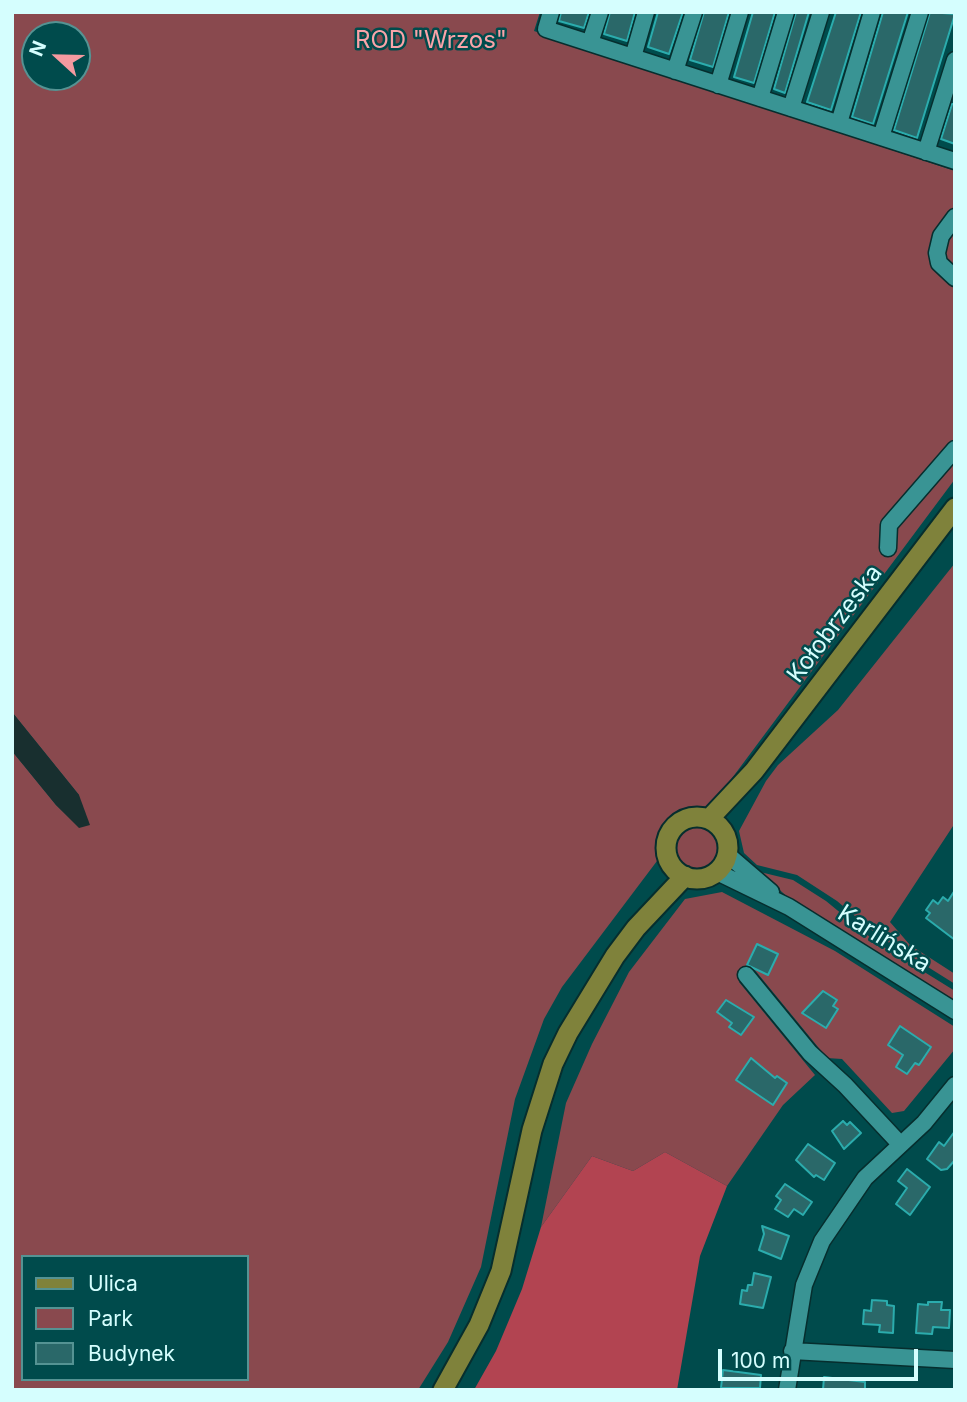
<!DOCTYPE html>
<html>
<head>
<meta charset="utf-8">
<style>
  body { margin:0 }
  #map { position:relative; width:967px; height:1402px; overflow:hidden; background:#004b4c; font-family:Inter,sans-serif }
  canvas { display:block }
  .frame { position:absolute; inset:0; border:14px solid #d5fefe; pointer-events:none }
  .legend { position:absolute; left:21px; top:1255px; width:228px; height:126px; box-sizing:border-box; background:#004b4c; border:2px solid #559393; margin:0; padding:9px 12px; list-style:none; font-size:21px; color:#d5fefe }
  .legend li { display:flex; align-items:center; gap:14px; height:35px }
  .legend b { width:35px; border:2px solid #559393 }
  .north { position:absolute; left:21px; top:21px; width:70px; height:70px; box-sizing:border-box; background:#004b4c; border:2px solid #559393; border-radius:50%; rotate:292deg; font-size:19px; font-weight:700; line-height:28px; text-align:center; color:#d5fefe }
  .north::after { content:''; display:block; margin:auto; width:24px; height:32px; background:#f49aa0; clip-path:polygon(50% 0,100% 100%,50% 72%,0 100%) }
  .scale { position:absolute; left:718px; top:1349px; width:200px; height:32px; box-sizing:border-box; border:4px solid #d5fefe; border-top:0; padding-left:9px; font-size:21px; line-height:24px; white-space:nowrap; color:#d5fefe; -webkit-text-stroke:5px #004b4c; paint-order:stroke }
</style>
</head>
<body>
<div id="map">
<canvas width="967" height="1402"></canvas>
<div class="frame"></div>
<ul class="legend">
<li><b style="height:9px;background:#7f823b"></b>Ulica</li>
<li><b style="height:19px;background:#89494e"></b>Park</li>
<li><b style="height:19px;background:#2a6869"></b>Budynek</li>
</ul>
<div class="north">N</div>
<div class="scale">100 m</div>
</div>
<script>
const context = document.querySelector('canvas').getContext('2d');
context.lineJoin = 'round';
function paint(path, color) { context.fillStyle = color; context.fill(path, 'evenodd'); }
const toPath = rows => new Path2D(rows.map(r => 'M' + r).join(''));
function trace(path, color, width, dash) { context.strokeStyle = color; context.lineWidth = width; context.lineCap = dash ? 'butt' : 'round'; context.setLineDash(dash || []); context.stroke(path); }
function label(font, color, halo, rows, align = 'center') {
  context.font = font + ' Inter,sans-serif'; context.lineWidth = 5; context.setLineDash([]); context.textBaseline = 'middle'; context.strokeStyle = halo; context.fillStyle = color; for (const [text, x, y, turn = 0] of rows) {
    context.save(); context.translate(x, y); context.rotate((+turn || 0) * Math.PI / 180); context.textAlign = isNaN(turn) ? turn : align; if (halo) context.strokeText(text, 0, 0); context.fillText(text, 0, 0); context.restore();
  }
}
paint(toPath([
  [12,12,540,12,534,31,955,171,955,479,709,809,678,814,664,827,657,861,562,987,544,1019,515,1099,481,1267,448,1342,418,1390,12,1390,12,751,56,805,79,827,79,795,12,712],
  [35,35,77,35,77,77,35,77],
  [23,1257,247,1257,247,1379,23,1379],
  [955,563,955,823,890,922,910,945,955,974,955,984,880,937,837,901,797,875,757,865,744,853,739,831,766,781,778,765,838,710],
  '675 848a22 22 0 1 1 44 0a22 22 0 1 1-44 0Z',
  [760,872,793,880,826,901,876,942,955,991,955,1003,793,902],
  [722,892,835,951,955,1027,955,1049,904,1111,892,1113,842,1059,827,1058,754,969,739,982,815,1075,783,1105,727,1186,665,1152,633,1171,592,1156,541,1227,566,1103,592,1044,629,972,685,899]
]), '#89494e');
paint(toPath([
  [665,1152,727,1186,700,1256,677,1390,474,1390,496,1351,522,1289,541,1227,592,1156,633,1171]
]), '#b24451');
paint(toPath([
  [12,712,79,795,90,825,79,828,56,805,12,751]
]), '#182f2f');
const building = toPath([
  [561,12,589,12,584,28,559,21,561,12],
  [610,12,635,12,627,41,604,34,610,12],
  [658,12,683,12,669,54,648,47,658,12],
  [704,12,729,12,713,67,690,60,704,12],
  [753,12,775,12,754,83,734,77,753,12],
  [796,12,809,12,785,93,774,89,796,12],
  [836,12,861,12,831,110,807,102,836,12],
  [883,12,908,12,873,124,852,117,883,12],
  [930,12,955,14,917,138,894,130,930,12],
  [952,104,955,104,955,144,941,139,952,104],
  [955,890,955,940,926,918,930,913,926,910,933,900,938,904,943,897,948,901,955,890],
  [757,944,778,954,768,975,747,965,757,944],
  [823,991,837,1000,833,1006,838,1009,826,1028,802,1013,823,991],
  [726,1000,754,1017,741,1035,729,1027,732,1023,717,1012,726,1000],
  [900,1026,931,1047,919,1065,915,1063,907,1074,896,1067,903,1055,888,1045,900,1026],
  [751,1058,775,1078,777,1076,787,1083,773,1105,736,1080,751,1058],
  [843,1121,847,1125,850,1122,861,1133,844,1149,832,1131,843,1121],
  [955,1131,955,1160,947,1169,941,1170,927,1159,939,1142,944,1146,955,1131],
  [808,1144,835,1163,824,1180,816,1175,814,1177,796,1160,808,1144],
  [907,1169,930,1187,910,1215,896,1204,907,1188,898,1181,907,1169],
  [785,1184,812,1202,803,1215,794,1209,788,1217,775,1209,781,1200,776,1196,785,1184],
  [762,1226,789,1236,781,1259,759,1250,764,1234,762,1226],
  [754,1273,771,1277,763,1308,740,1304,742,1290,747,1291,748,1285,752,1285,754,1273],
  [872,1300,887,1301,887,1305,894,1306,893,1333,879,1332,880,1325,863,1324,864,1310,871,1311,872,1300],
  [928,1302,942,1302,941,1310,950,1310,949,1328,933,1327,932,1334,916,1333,918,1304,928,1305,928,1302],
  [723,1370,761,1375,760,1388,721,1388,723,1370],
  [824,1377,865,1382,865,1390,823,1390,824,1377]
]);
paint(building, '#2a6869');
trace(building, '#2bacad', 2);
const minor = toPath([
  [551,12,546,29,955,161],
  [590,43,600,12],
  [633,57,646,12],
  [675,71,694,12],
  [718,85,740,12],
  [760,98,786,12],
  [791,108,821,12],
  [839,123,872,12],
  [881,137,920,12],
  [926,152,955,60],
  [955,217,941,236,937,253,939,263,955,278],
  [888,548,889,525,955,449],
  [728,855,771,892],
  [717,872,789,907,955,1011],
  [746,975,810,1053,845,1085,900,1144],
  [792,1351,955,1360],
  [787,1390,804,1285,822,1241,865,1178,924,1123,955,1085]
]);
const major = toPath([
  '666 848a31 31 0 1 1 62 0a31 31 0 1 1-62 0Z',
  [709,819,754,771,955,508],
  [443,1390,479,1325,501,1271,532,1130,553,1064,568,1033,615,956,636,928,685,876]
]);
trace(minor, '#062e2e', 19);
trace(major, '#062e2e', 23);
trace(minor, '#399494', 16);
trace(major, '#7f823b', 19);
label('24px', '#faa3a8', '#004b4c', [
  ["ROD \"Wrzos\"",431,41]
]);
label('24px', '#d5fefe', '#004b4c', [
  ["Kołobrzeska",835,624,-53],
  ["Karlińska",884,939,32]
]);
</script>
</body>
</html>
